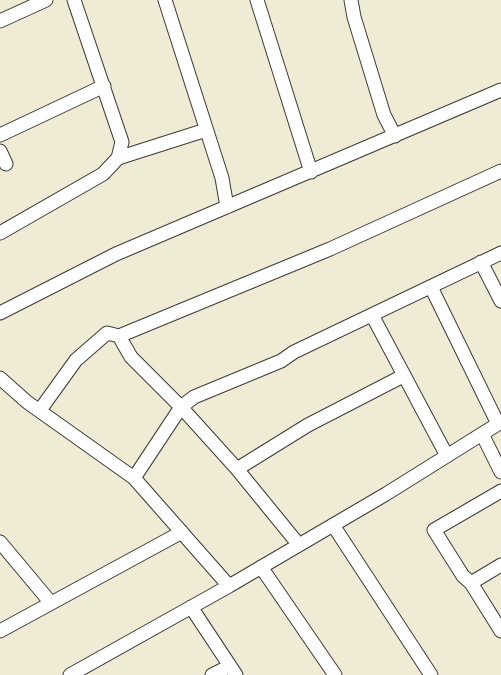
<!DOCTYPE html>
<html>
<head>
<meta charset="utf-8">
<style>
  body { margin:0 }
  canvas { display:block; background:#efebd4 }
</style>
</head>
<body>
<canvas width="501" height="675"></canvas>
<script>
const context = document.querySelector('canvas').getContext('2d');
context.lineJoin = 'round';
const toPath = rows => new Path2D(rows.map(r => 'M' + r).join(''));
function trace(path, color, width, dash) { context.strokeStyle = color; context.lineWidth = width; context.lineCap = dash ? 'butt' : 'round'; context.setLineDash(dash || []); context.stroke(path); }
const minor = toPath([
  [165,0,222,178,227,207],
  [257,0,311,172],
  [351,0,354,17,384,115,395,136],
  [0,21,46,0],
  [0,135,104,86],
  [0,151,6,164],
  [118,158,206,130],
  [0,233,103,174,118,158,122,142,74,0],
  [481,262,501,301],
  [431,287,498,424],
  [0,313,116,254,501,90],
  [372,315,447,456],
  [119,336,131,357,181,407,237,469,299,545],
  [0,378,27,402,134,478,229,586,386,494,501,422],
  [40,410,76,360,107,333,119,336,330,249,501,171],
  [482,434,501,472],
  [237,469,308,425,403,376],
  [134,478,181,407,194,397,281,361,294,352,501,253],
  [501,491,434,530,463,576,471,583,501,631],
  [333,525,431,675],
  [0,542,51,603],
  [261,567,335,675],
  [471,583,501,565],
  [191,607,236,675],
  [0,631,182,532],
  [70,675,229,586],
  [212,675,230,666]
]);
trace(minor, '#3c3b38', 15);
trace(minor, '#fff', 13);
</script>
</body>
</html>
